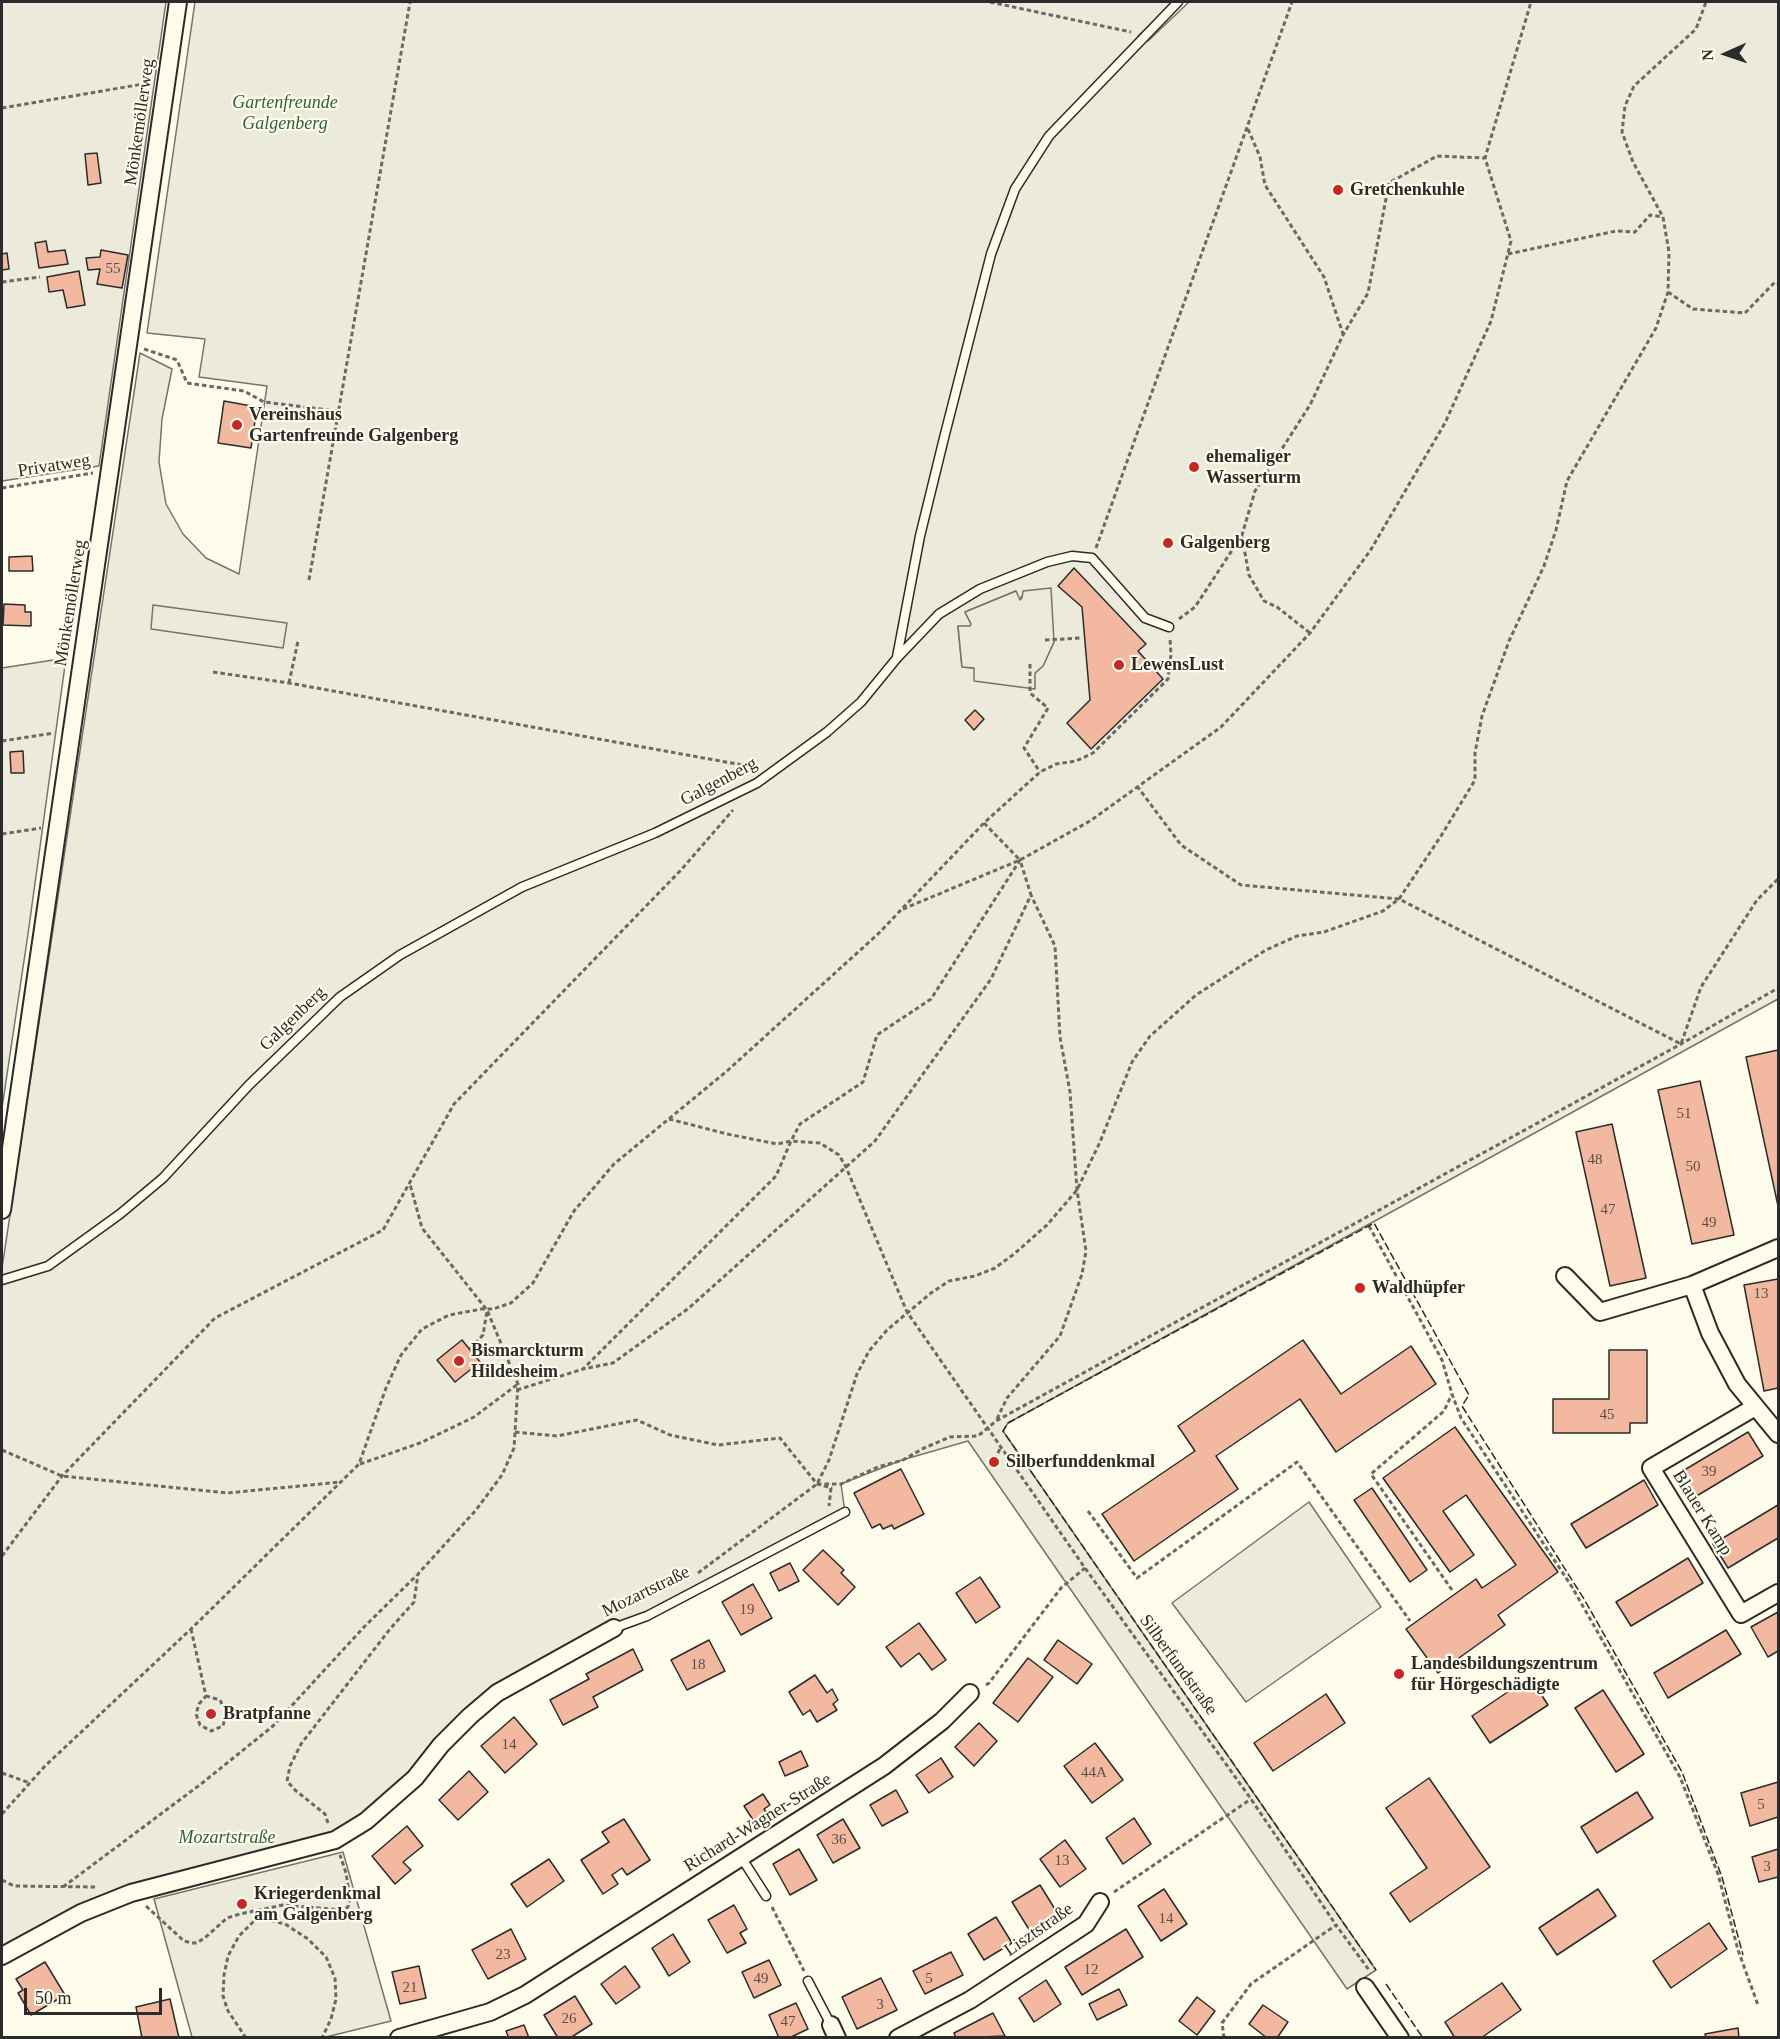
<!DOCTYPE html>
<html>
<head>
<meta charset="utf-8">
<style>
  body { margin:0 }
  #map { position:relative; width:1780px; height:2039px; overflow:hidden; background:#fdfbea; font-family:Georgia,serif }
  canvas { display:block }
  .frame { position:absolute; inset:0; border:3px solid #2b2b2b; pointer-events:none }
  .north { position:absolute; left:1696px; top:24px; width:60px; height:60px; -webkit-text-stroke:4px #fdfbea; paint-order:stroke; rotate:267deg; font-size:16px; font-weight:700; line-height:24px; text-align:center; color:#2b2b2b }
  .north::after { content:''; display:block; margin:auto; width:21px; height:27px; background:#2b2b2b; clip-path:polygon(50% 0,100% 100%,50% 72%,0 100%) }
  .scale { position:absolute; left:24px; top:1988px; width:138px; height:27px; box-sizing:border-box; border:3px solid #2b2b2b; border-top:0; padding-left:8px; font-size:18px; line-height:21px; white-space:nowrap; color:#2b2b2b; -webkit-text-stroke:4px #fdfbea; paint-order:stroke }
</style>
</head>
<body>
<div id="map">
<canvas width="1780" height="2039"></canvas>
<div class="frame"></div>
<div class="north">N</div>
<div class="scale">50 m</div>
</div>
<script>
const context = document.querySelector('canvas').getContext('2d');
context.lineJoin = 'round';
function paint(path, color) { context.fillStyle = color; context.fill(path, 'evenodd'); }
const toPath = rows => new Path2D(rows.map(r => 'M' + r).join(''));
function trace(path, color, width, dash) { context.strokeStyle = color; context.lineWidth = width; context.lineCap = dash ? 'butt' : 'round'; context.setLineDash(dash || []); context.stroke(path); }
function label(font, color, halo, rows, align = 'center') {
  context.font = font + ' Georgia,serif'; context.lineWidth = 4.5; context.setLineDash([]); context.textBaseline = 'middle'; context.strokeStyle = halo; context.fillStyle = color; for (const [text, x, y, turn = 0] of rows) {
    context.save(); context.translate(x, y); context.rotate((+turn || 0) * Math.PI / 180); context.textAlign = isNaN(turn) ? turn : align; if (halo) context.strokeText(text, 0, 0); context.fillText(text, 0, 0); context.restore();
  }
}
const green = toPath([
  [2,2,166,2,99,466,2,481,2,2],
  [195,2,1174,2,1138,36,1148,41,1189,2,1778,2,1778,999,1008,1423,1003,1431,1376,1970,1347,1989,968,1441,902,1460,841,1484,845,1512,497,1693,335,1840,131,1893,2,1956,2,1268,140,353,172,369,162,419,159,462,166,504,183,534,206,558,239,574,267,386,199,377,205,339,147,333,195,2],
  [1016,591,1019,600,1023,595,1054,642,1043,666,1035,673,962,667,958,627,970,626,971,624,965,612,1016,591],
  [66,658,28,934,2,1108,2,668,66,658],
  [1309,1502,1381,1607,1246,1702,1172,1603,1309,1502],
  [343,1852,391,2021,326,2037,192,2037,154,1899,343,1852]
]);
paint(green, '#ecebdb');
trace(green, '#74746e', 1.5);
const parking = toPath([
  [1051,588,1054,642,1043,666,1035,673,1035,689,974,681,974,668,962,667,958,626,970,626,971,624,965,612,1016,591,1020,600,1022,598,1023,591,1051,588],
  [153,605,287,623,283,648,151,629,153,605]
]);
paint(parking, '#eceadb');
trace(parking, '#74746e', 1.5);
const building = toPath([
  [97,153,101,183,88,185,85,154,97,153],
  [46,241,48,252,65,250,68,264,39,268,35,243,46,241],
  [101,250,128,255,122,288,97,284,100,269,88,270,86,258,100,257,101,250],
  [7,253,9,269,2,270,2,254,7,253],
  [79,271,85,305,67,308,63,290,49,292,47,277,79,271],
  [224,401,257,407,251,448,218,443,224,401],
  [32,556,33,571,9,571,9,557,32,556],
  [1074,568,1146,644,1138,651,1163,679,1091,749,1067,723,1090,700,1082,607,1058,586,1074,568],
  [4,604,25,605,25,612,31,612,31,626,3,625,4,604],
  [975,710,984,719,974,730,965,720,975,710],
  [23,751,24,773,11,773,10,752,23,751],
  [1778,1050,1778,1206,1746,1057,1778,1050],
  [1700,1081,1734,1235,1692,1244,1658,1090,1700,1081],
  [1612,1124,1646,1278,1610,1286,1576,1132,1612,1124],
  [1778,1279,1778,1388,1764,1391,1744,1285,1778,1279],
  [462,1340,480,1362,455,1382,437,1360,462,1340],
  [1303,1340,1341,1394,1411,1346,1436,1384,1336,1452,1300,1399,1216,1456,1238,1489,1134,1561,1102,1514,1195,1451,1178,1426,1303,1340],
  [1609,1350,1647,1350,1647,1423,1630,1423,1630,1433,1553,1433,1553,1399,1609,1399,1609,1350],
  [1455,1427,1558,1572,1498,1615,1505,1625,1438,1673,1406,1629,1476,1579,1482,1588,1516,1565,1466,1495,1443,1511,1474,1555,1450,1572,1383,1478,1455,1427],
  [1748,1432,1763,1456,1690,1500,1676,1475,1748,1432],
  [901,1469,924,1514,894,1529,892,1525,883,1529,880,1524,872,1528,854,1493,901,1469],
  [1644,1480,1658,1505,1586,1548,1571,1524,1644,1480],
  [1372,1488,1427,1570,1410,1582,1354,1500,1372,1488],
  [1778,1505,1778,1538,1728,1568,1713,1544,1778,1505],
  [823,1550,844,1570,841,1573,855,1587,838,1605,803,1570,823,1550],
  [1688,1558,1703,1583,1631,1626,1616,1602,1688,1558],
  [790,1563,799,1581,779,1591,770,1573,790,1563],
  [980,1577,1000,1607,976,1623,956,1593,980,1577],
  [753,1584,772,1618,741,1635,722,1602,753,1584],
  [1778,1612,1778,1651,1768,1657,1751,1627,1778,1612],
  [919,1623,946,1660,932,1670,919,1653,901,1667,886,1647,919,1623],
  [1726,1630,1741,1654,1668,1698,1654,1673,1726,1630],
  [709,1640,725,1671,687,1690,671,1660,709,1640],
  [1058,1640,1092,1664,1077,1684,1044,1660,1058,1640],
  [633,1649,643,1670,593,1697,598,1707,563,1725,550,1700,589,1679,586,1674,633,1649],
  [1028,1658,1053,1677,1018,1722,993,1703,1028,1658],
  [815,1675,827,1693,832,1689,838,1700,833,1704,837,1710,817,1722,810,1710,803,1715,789,1692,815,1675],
  [1530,1677,1548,1705,1490,1743,1472,1716,1530,1677],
  [1603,1690,1644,1754,1616,1772,1575,1708,1603,1690],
  [1326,1694,1345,1723,1273,1771,1254,1743,1326,1694],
  [514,1717,537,1744,505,1773,481,1746,514,1717],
  [979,1723,997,1741,974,1766,955,1747,979,1723],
  [1095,1743,1123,1780,1092,1803,1064,1766,1095,1743],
  [801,1751,808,1766,785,1776,779,1762,801,1751],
  [941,1758,953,1777,929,1793,916,1775,941,1758],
  [469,1771,488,1792,458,1820,439,1800,469,1771],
  [1429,1778,1490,1867,1410,1922,1390,1893,1427,1868,1386,1808,1429,1778],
  [1778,1782,1778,1817,1750,1826,1741,1793,1778,1782],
  [896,1790,908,1812,882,1826,870,1805,896,1790],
  [1637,1792,1653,1818,1597,1853,1581,1827,1637,1792],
  [763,1794,770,1805,764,1809,771,1820,753,1831,748,1823,753,1820,744,1806,763,1794],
  [1134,1818,1151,1844,1123,1864,1106,1838,1134,1818],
  [624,1819,650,1860,627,1875,622,1868,612,1875,618,1884,603,1894,581,1860,609,1842,602,1832,624,1819],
  [843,1819,860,1848,833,1863,817,1835,843,1819],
  [407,1826,423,1846,403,1862,411,1870,395,1884,372,1856,407,1826],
  [1065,1840,1086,1869,1060,1887,1040,1859,1065,1840],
  [799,1849,817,1880,790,1895,773,1864,799,1849],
  [1778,1849,1778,1877,1759,1882,1752,1857,1778,1849],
  [549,1859,564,1881,527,1907,511,1884,549,1859],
  [1040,1885,1058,1914,1030,1931,1012,1902,1040,1885],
  [1164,1889,1187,1924,1161,1941,1138,1906,1164,1889],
  [1598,1889,1616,1916,1557,1955,1539,1928,1598,1889],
  [734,1905,747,1929,740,1933,746,1943,727,1953,708,1920,734,1905],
  [996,1917,1012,1943,984,1960,968,1934,996,1917],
  [1709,1923,1727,1949,1671,1988,1653,1961,1709,1923],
  [511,1929,526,1959,488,1979,472,1950,511,1929],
  [1126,1929,1143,1957,1082,1995,1065,1967,1126,1929],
  [673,1934,690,1962,669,1976,652,1948,673,1934],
  [951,1952,963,1975,925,1994,913,1971,951,1952],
  [769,1960,781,1985,754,1998,742,1972,769,1960],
  [45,1962,65,1995,31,2015,18,1993,23,1990,16,1979,45,1962],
  [419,1966,426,1998,400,2004,392,1972,419,1966],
  [625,1966,640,1987,616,2004,601,1984,625,1966],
  [881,1978,897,2010,857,2029,842,1997,881,1978],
  [1046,1980,1061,2004,1034,2022,1019,1998,1046,1980],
  [1502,1983,1521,2010,1481,2038,1455,2038,1445,2022,1502,1983],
  [1119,1989,1127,2005,1097,2020,1089,2004,1119,1989],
  [575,1996,592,2024,570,2038,558,2038,544,2015,575,1996],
  [1197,1997,1215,2011,1197,2035,1179,2021,1197,1997],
  [170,1999,179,2038,142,2038,136,2007,170,1999],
  [796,2003,808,2029,789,2038,779,2038,769,2015,796,2003],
  [1263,2005,1288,2022,1277,2038,1267,2038,1249,2024,1263,2005],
  [993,2013,1005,2036,956,2038,954,2033,993,2013],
  [524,2025,529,2038,505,2038,508,2036,506,2031,524,2025],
  [1738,2028,1739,2038,1706,2038,1705,2034,1738,2028]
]);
paint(building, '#f2b8a0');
trace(building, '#2b2b2b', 1.5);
const service = toPath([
  [897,657,920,536,944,438,991,254,1015,189,1049,136,1178,2],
  [2,1280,48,1266,120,1214,163,1178,249,1085,340,997,400,955,522,887,655,833,757,783,827,732,861,702,897,658,939,614,980,589,1047,562,1072,556,1092,558,1145,618,1169,627],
  [614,1628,647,1616,845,1512],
  [741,1857,766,1896],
  [808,1981,831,2025]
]);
const minor = toPath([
  [2,1210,178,2],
  [1565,1276,1600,1312,1692,1285,1778,1248],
  [1692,1285,1710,1333,1737,1384,1778,1434],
  [1755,1407,1651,1468,1741,1614,1778,1593],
  [2,1956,81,1913,131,1893,335,1840,366,1821,415,1778,441,1745,470,1716,497,1693,614,1628],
  [1365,1987,1400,2038],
  [831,2025,837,2038],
  [399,2038,490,2012,525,1995,884,1766,942,1721,970,1693],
  [898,2038,970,2000,1086,1924,1100,1902]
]);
trace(service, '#2b2b2b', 11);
trace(minor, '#2b2b2b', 20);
trace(toPath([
  [990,2,1131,32],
  [2,108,149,83],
  [1248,129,1260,157,1265,185,1324,277,1343,334],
  [1508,254,1616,231,1635,232,1650,215,1663,217],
  [2,282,40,277],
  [1668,292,1693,309,1745,313,1775,282,1778,283],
  [144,349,177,360,187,383,244,391,264,402,337,411],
  [2,488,93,473],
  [1242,537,1249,575,1264,601,1277,607,1310,633],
  [1096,548,1292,2],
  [309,580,410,2],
  [1179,619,1195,607,1242,535,1255,491,1310,405,1343,335,1368,293,1389,183,1437,156,1485,158],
  [1045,640,1081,638],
  [1030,664,1030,693,1048,708,1024,748,1040,772],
  [213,672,289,683,748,766,751,772],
  [289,683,298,641],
  [2,741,54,733],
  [1137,786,1181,845,1241,885,1399,899,1681,1044,1701,987,1757,900,1778,879],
  [984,823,1020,860],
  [2,834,41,828],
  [903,909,1020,860,1090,821,1221,727,1310,633,1370,551,1445,423,1491,321,1511,241,1485,158,1531,2],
  [669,1119,727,1134,777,1144,791,1141,820,1143,839,1155,846,1167,907,1312,1085,1568,1251,1799,1336,1925],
  [1369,1226,1442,1360,1452,1394,1461,1418,1572,1587,1680,1777,1718,1874,1738,1950,1758,2005],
  [470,1349,483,1335,487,1311],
  [517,1390,583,1369,776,1176,791,1141,800,1124,863,1082,877,1035,931,999,1020,860,1031,895,991,979,875,1141,689,1308,613,1363,583,1369],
  [997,1419,1007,1398,1060,1336,1082,1274,1086,1251,1077,1190,1070,1092,1060,1037,1055,946,1031,895],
  [515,1432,557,1436,637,1420,670,1435,718,1445,780,1438,817,1484,831,1488,829,1506],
  [2,1450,62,1476,227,1493,341,1482],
  [995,1460,1001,1446],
  [360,1464,420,1443,474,1417,518,1384],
  [817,1484,841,1484,878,1467,903,1460,924,1448,950,1437,978,1436,996,1421,1681,1044,1778,988],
  [1088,1511,1137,1578,1297,1462,1410,1621],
  [2,1556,62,1476,215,1318,383,1230,454,1104,681,870,733,810],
  [698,1573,817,1484,829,1460,857,1374,869,1351,887,1330,931,1293,949,1281,975,1276,995,1268,1014,1254,1047,1225,1077,1190,1100,1142,1132,1062,1150,1036,1196,995,1266,950,1297,936,1324,932,1383,911,1399,899,1441,836,1475,780,1475,753,1482,716,1509,641,1544,566,1556,530,1567,481,1656,328,1668,292,1669,252,1663,217,1633,162,1622,132,1625,106,1634,86,1696,29,1706,2],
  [1452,1590,1371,1474,1444,1411,1452,1394],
  [191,1629,206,1696,199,1704,196,1714,200,1725,211,1731,223,1726,226,1713,220,1700,206,1696],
  [986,1685,989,1683,1061,1588,1085,1568],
  [2,1773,30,1783],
  [2,1814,45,1766,191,1629,359,1464,386,1388,401,1355,422,1329,449,1315,482,1309,493,1309,511,1303,533,1283,574,1211,614,1164,727,1071,878,934,984,823,1040,772,1056,764,1076,761,1093,753,1168,679,1171,654,1170,639],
  [328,1823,325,1814,295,1790,287,1781,290,1766,301,1744,390,1629,414,1602,418,1574,476,1510,502,1475,514,1448,518,1384,487,1310,422,1228,410,1184],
  [2,1880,14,1886,97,1887],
  [63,1887,201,1784,273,1726,364,1627,417,1575],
  [1114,1892,1251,1799],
  [146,1906,184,1941,192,1943,197,1943,207,1936,227,1918,240,1914,283,1905,343,1910,348,1907,350,1899,346,1873,340,1855],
  [772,1907,804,1971],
  [246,2038,228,2011,223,1996,224,1975,228,1956,239,1936,255,1920,264,1919,285,1924,308,1939,326,1957,335,1978,336,1999,331,2019,322,2038],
  [1224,2038,1222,2023,1251,1984,1336,1925,1369,1970]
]), '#6a6964', 3, [4.5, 3]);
trace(service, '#fdfbea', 8);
trace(minor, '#fdfbea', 16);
trace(toPath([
  [1223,1749,1003,1431,1008,1423,1374,1223,1469,1395,1462,1406,1584,1599,1682,1772,1722,1877,1743,1955],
  [1224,1750,1376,1970],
  [1386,1984,1423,2038]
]), '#2b2b2b', 1.5, [8, 3]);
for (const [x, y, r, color] of [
  [1338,190,6,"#c62828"],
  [237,425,6,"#c62828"],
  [1194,467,6,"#c62828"],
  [1168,543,6,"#c62828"],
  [1119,665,6,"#c62828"],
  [1360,1288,6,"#c62828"],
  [459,1361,6,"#c62828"],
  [994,1462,6,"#c62828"],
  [1399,1674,6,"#c62828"],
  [211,1714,6,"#c62828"],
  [242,1904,6,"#c62828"]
]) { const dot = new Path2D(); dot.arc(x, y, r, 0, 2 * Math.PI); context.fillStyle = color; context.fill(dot); trace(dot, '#fdfbea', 2); }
label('15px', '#5d4e48', null, [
  ["55",113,269],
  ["51",1684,1114],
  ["48",1595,1160],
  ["50",1693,1167],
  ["47",1608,1210],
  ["49",1709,1223],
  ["13",1761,1294],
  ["45",1607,1415],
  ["39",1709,1472],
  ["19",747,1610],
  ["18",698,1665],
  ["14",509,1745],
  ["44A",1094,1773],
  ["5",1761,1805],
  ["36",839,1840],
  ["13",1062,1861],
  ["3",1767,1867],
  ["14",1166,1919],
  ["23",503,1955],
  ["12",1091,1970],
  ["49",761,1979],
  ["5",929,1979],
  ["21",410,1988],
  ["3",880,2005],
  ["26",569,2019],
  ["47",788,2022]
]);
label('italic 18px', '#34623c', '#fdfbea', [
  ["Gartenfreunde",285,103],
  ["Galgenberg",285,124],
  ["Mozartstraße",227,1838]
]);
label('18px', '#2b2b2b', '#fdfbea', [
  ["Mönkemöllerweg",140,122,-82],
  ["Privatweg",54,466,-9],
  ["Mönkemöllerweg",71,603,-81],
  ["Galgenberg",719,782,-28],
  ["Galgenberg",293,1019,-44],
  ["Blauer Kamp",1702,1513,58],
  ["Mozartstraße",646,1592,-26],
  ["Silberfundstraße",1178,1665,54],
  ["Richard-Wagner-Straße",758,1823,-32],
  ["Lisztstraße",1039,1930,-35]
]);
label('bold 18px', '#2b2b2b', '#fdfbea', [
  ["Gretchenkuhle",1350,190],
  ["Vereinshaus",249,415],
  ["Gartenfreunde Galgenberg",249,436],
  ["ehemaliger",1206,457],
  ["Wasserturm",1206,478],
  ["Galgenberg",1180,543],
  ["LewensLust",1131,665],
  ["Waldhüpfer",1372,1288],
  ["Bismarckturm",471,1351],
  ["Hildesheim",471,1372],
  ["Silberfunddenkmal",1006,1462],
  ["Landesbildungszentrum",1411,1664],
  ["für Hörgeschädigte",1411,1685],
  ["Bratpfanne",223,1714],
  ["Kriegerdenkmal",254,1894],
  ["am Galgenberg",254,1915]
], 'left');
</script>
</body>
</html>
